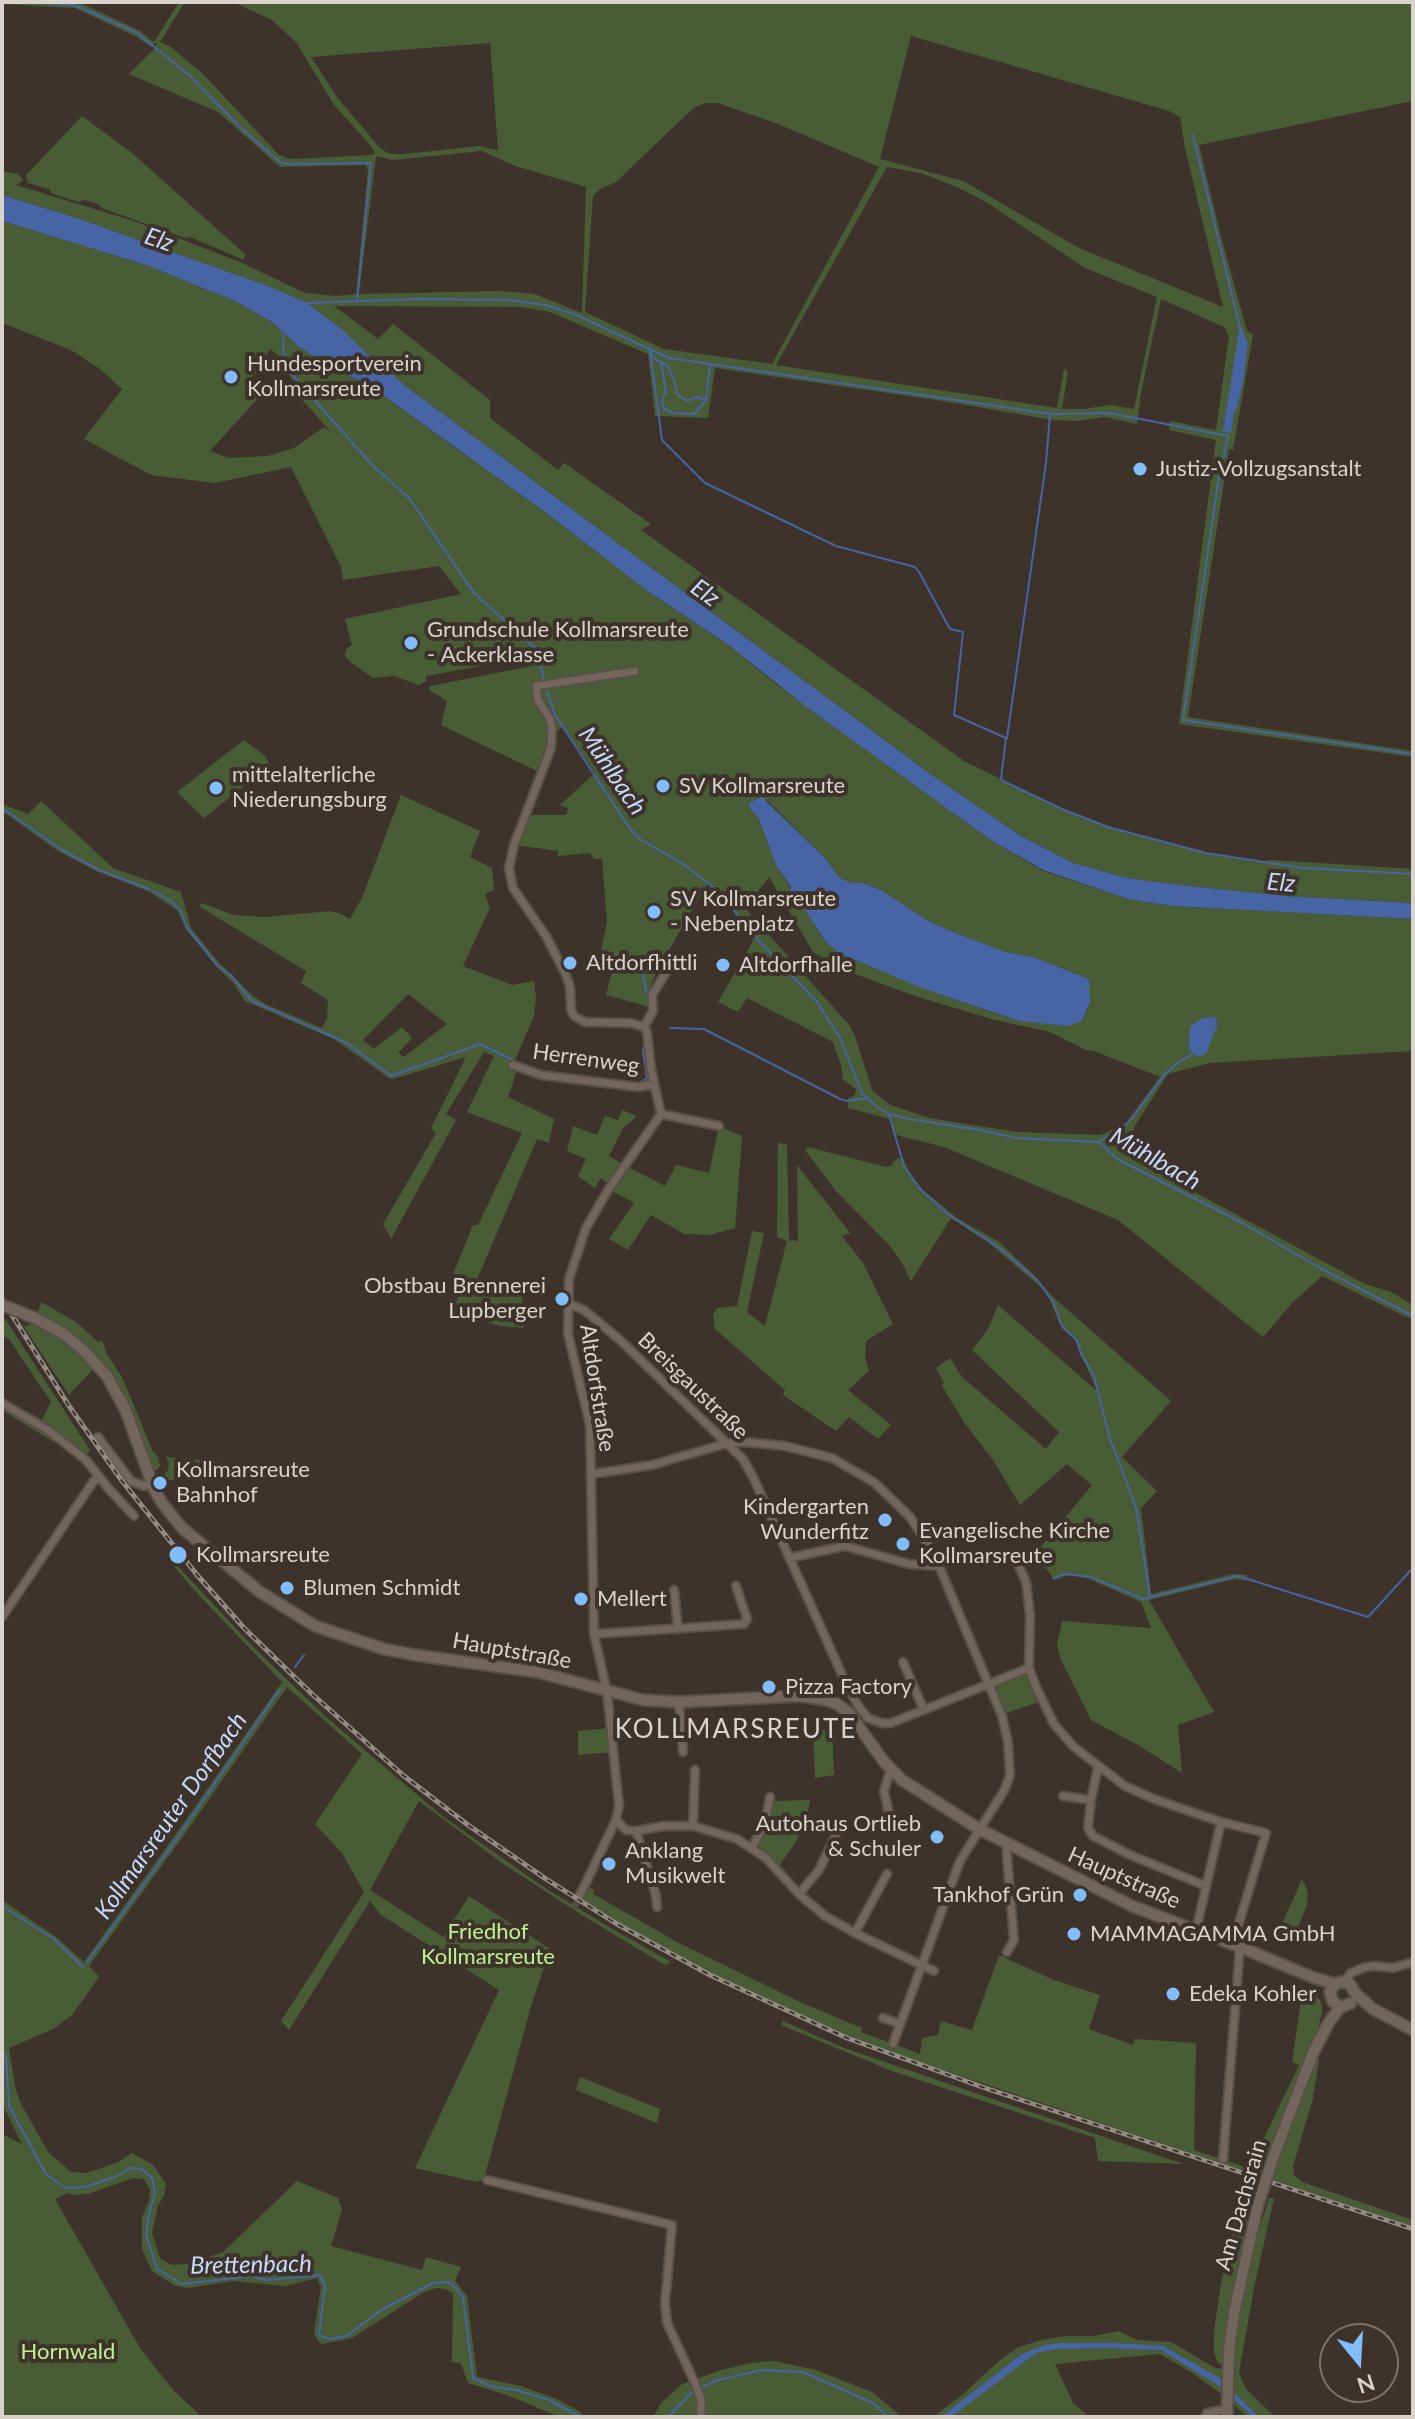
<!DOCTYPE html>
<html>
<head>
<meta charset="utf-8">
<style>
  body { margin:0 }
  #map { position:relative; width:1415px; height:2419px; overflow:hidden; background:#3e332a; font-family:Lato,sans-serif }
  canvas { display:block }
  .frame { position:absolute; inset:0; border:4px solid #dad3cd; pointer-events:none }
  .north { position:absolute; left:1319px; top:2323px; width:80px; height:80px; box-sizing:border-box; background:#3e332a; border:2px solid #7c736b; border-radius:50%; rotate:162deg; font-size:22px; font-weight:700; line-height:32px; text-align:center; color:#dad3cd }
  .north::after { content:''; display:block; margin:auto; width:28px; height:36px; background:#80bdfa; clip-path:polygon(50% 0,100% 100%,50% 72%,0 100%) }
</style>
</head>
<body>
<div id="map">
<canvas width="1415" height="2419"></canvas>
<div class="frame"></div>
<div class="north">N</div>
</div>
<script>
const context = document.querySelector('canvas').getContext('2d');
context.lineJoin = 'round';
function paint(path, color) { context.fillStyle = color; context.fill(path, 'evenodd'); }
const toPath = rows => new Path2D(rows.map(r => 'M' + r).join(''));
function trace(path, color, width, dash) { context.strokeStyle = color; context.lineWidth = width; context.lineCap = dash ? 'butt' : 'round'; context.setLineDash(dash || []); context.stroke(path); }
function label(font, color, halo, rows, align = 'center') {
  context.font = font + ' Lato,sans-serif'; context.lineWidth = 8; context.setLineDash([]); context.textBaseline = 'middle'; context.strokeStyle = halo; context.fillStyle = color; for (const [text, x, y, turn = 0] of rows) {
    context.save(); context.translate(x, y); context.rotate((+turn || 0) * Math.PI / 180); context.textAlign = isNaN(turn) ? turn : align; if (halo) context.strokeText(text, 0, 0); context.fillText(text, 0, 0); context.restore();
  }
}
paint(toPath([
  [2,2,81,3,140,31,154,42,179,2,185,2,160,42,171,47,205,76,279,155,290,159,373,155,375,153,371,146,334,105,296,42,288,35,272,20,233,2,1413,2,1413,101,1199,145,1220,233,1247,331,1253,335,1233,450,1229,449,1188,717,1413,751,1413,757,1179,724,1216,440,1169,430,1170,421,1216,430,1229,336,1224,327,1161,299,1141,393,1137,424,1105,417,1076,421,1053,420,943,401,715,368,708,418,655,416,648,354,550,312,522,307,334,306,378,339,393,324,490,400,490,418,558,470,564,463,651,524,641,530,964,761,1062,809,1108,827,1206,853,1256,862,1273,860,1413,869,1413,903,1286,896,1180,885,1127,878,1073,863,1021,836,932,775,412,391,366,353,344,331,307,303,271,287,77,218,2,195,2,171,18,174,23,180,16,185,134,221,240,262,305,293,336,296,356,294,368,171,366,165,280,167,218,112,129,74,154,49,157,45,155,43,151,47,137,37,75,8,2,4],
  [911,36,1169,111,1180,117,1185,148,1223,307,1079,248,963,181,880,159],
  [490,43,498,150,479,146,405,154,392,154,386,152,379,147,337,97,311,57],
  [706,103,718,103,778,124,879,167,772,364,664,349,585,312,593,196,600,189,616,182,685,116,695,107],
  [482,151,515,166,586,187,582,313,535,294,502,291,359,294,376,156,393,160],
  [887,167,921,173,959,188,986,202,1085,268,1157,297,1134,409,1110,405,1084,409,1062,409,1068,371,1064,369,1057,408,776,365],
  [82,116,132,153,245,254,244,260,190,237,185,238,102,208,98,204,84,200,79,202,52,194,49,189,28,183,26,175],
  [2,221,146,265,235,301,272,322,299,347,338,371,366,383,443,439,553,518,646,590,727,644,776,684,960,818,994,842,1043,871,1128,899,1172,906,1413,919,1413,1051,1210,1063,1168,1074,1134,1127,1134,1144,1135,1155,1139,1162,1365,1284,1391,1292,1413,1305,1413,1320,1322,1276,1293,1302,1263,1337,1118,1220,944,1147,896,1135,890,1119,848,1108,848,1098,855,1095,856,1089,843,1080,841,1065,833,1042,747,998,738,1012,718,1002,753,941,725,899,707,884,656,973,647,995,650,1007,606,995,616,956,600,955,607,922,602,859,594,859,590,853,558,856,558,851,514,845,527,815,566,815,568,808,560,805,595,773,563,726,552,735,541,773,441,725,447,701,429,690,430,686,532,666,531,657,426,676,426,681,419,685,394,676,373,678,352,663,346,658,345,653,347,648,352,645,345,619,461,594,439,566,343,580,341,567,291,467,215,483,151,475,84,439,122,389,100,369,71,350,2,323],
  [270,349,281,357,288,374,301,390,297,394,332,433,324,427,294,448,268,456,229,458,210,451,262,394,244,383,269,363,266,356],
  [767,800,825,858,840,878,852,883,863,883,881,890,930,922,961,935,1006,952,1036,958,1089,979,1088,1009,1082,1021,1041,1023,1019,1021,997,1014,924,989,825,941,776,865,758,817],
  [769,877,813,952,839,968,915,996,995,1020,1050,1032,1086,1050,1094,1051,1160,1077,1126,1123,1101,1135,1017,1132,929,1118,890,1105,872,1090,855,1036,850,1026,745,908],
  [244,740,265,756,270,765,204,818,177,792],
  [401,795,480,831,470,857,492,868,494,890,485,894,490,908,463,966,512,985,534,981,536,998,534,1016,513,1065,518,1067,508,1097,554,1119,549,1143,537,1139,476,1282,498,1286,522,1296,524,1328,500,1326,453,1312,463,1281,452,1277,473,1225,478,1225,522,1133,467,1112,494,1056,484,1052,446,1114,456,1120,391,1239,383,1224,436,1133,431,1128,466,1057,393,1079,389,1078,334,1039,245,1001,234,984,216,966,186,929,178,911,150,892,96,871,58,851,2,811,2,804,28,814,41,801,113,868,181,892,191,928,220,964,252,995,265,1004,322,1028,327,1018,328,1000,301,983,306,971,200,907,201,903,234,915,265,917,330,911,341,914,350,919,362,898],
  [408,994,447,1024,404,1057,398,1053,412,1038,402,1027,374,1049,363,1040],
  [622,1110,637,1116,623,1128,609,1156,623,1164,609,1184,601,1178,595,1188,578,1176,586,1159,567,1151,573,1126,597,1135,605,1116,618,1120],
  [719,1126,742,1136,735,1228,710,1235,684,1234,651,1215,628,1250,609,1239,634,1203,612,1191,628,1167,665,1186,676,1165,709,1173],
  [778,1143,787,1144,789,1240,798,1241,797,1165,850,1233,842,1236,863,1263,893,1324,866,1341,865,1356,869,1371,848,1390,891,1425,878,1439,849,1417,836,1431,783,1395,785,1390,715,1329,713,1315,717,1308,737,1306,752,1231,764,1233,747,1312,765,1326,787,1241,777,1237],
  [808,1147,886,1167,891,1166,896,1159,903,1158,910,1174,923,1190,957,1218,999,1242,1033,1274,1052,1296,1171,1401,1122,1457,1157,1491,1141,1508,1151,1594,1233,1574,1246,1575,1248,1579,1246,1581,1235,1579,1149,1600,1214,1712,1178,1725,1182,1773,1138,1745,1091,1720,1060,1658,1057,1644,1062,1621,1151,1628,1141,1602,1087,1578,1068,1575,1055,1580,1035,1554,1092,1485,1067,1464,1020,1505,993,1460,964,1422,942,1386,944,1383,936,1368,950,1358,962,1377,1046,1449,1059,1432,972,1350,988,1329,998,1305,1097,1391,1074,1338,1062,1329,1050,1300,1042,1288,989,1243,951,1218,911,1281,902,1263,890,1246,836,1191,805,1150],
  [41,1302,76,1322,98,1342,102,1340,107,1354,123,1379,152,1450,158,1457,160,1466,157,1470,152,1470,147,1460,139,1463,127,1426,109,1389,94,1368,69,1395,24,1327,32,1323,38,1313],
  [2,1314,90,1450,86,1454,102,1473,96,1479,78,1459,62,1447,2,1410,2,1398,41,1421,51,1402,9,1339,2,1336],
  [166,1457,231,1463,161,1483,160,1480,168,1470,169,1464],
  [170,1558,255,1649,326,1717,441,1815,542,1886,609,1927,671,1962,665,1965,585,1917,502,1863,419,1801,370,1890,443,1937,469,1896,550,1949,531,2006,484,2179,476,2182,415,2168,499,1990,381,1915,370,1901,289,2030,281,2021,364,1892,342,1853,315,1824,362,1754,287,1687,189,1828,89,1966,99,1977,72,2015,53,2029,9,2048,16,2091,21,2104,48,2152,71,2172,86,2173,102,2168,120,2161,132,2153,153,2165,166,2184,164,2196,158,2205,152,2233,160,2258,171,2265,190,2264,223,2252,297,2181,338,2198,342,2210,331,2246,422,2270,426,2257,461,2267,455,2281,467,2296,477,2377,521,2386,557,2399,579,2411,585,2417,560,2417,507,2395,468,2383,461,2363,452,2362,453,2293,445,2289,437,2288,424,2292,352,2338,322,2344,317,2340,314,2332,321,2287,317,2278,286,2286,234,2281,187,2288,174,2285,152,2271,142,2249,142,2217,149,2201,150,2190,144,2179,133,2178,88,2194,75,2195,68,2193,55,2199,140,2348,173,2390,202,2417,2,2417,2,2134,22,2144,2,2104,2,1900,56,1937,84,1962,183,1824,282,1682,194,1590,168,1559],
  [1021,1674,1028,1676,1038,1702,1004,1714,996,1690,997,1685],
  [611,1728,614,1752,578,1755,578,1731],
  [832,1728,834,1775,815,1778,813,1733],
  [810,1800,807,1818,796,1842,778,1867,756,1847,767,1826,774,1801],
  [1302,1879,1308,1892,1307,1905,1292,1942,1276,1937],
  [587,1886,594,1890,593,1894,677,1942,802,2003,862,2028,861,2032,920,2054,922,2038,938,2035,941,2021,972,2030,999,1955,1054,1980,1100,1995,1089,2029,1133,2045,1134,2039,1196,2043,1194,2150,1248,2168,1250,2154,1256,2155,1299,2065,1292,2062,1303,1986,1320,2000,1322,2006,1322,2013,1317,2032,1262,2177,904,2057,844,2034,711,1973,618,1922,581,1899],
  [783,2021,844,2048,1183,2164,1098,2161,1095,2138,892,2071,781,2025],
  [1315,2057,1319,2060,1313,2098,1293,2166,1294,2175,1302,2182,1413,2220,1413,2227,1270,2179],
  [580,2077,660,2109,657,2123,576,2090],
  [1250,2195,1255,2196,1231,2299,1224,2336,1224,2362,1221,2364,1218,2363,1214,2352,1214,2331,1221,2283,1236,2213,1244,2196],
  [1269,2198,1274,2198,1255,2283,1239,2372,1245,2388,1275,2417,1259,2417,1229,2388,1228,2394,1253,2417,1247,2417,1228,2399,1194,2374,1160,2354,1055,2364,1073,2403,1089,2417,933,2417,962,2395,1000,2360,1017,2348,1041,2340,1065,2336,1094,2336,1119,2331,1137,2340,1171,2342,1215,2368,1237,2371,1231,2363,1247,2269],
  [774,2361,816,2370,872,2392,902,2417,653,2417,661,2403,682,2384,721,2370,750,2363]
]), '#485d36');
paint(toPath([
  [2,195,77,218,271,287,307,303,344,331,366,353,412,391,932,775,1021,836,1073,863,1127,878,1180,885,1286,896,1413,903,1413,919,1172,906,1128,899,1043,870,994,842,960,818,804,705,727,644,646,590,553,518,366,383,338,371,299,347,272,322,235,301,146,265,2,221],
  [1240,325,1248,343,1243,382,1237,407,1234,413,1231,433,1223,431],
  [762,797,825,858,840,878,852,883,863,883,881,890,930,922,961,935,1006,952,1036,958,1089,979,1090,1002,1082,1021,1068,1026,1019,1021,924,989,839,953,825,941,796,896,790,894,791,887,776,865,758,817,751,810,749,803],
  [1216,1017,1217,1026,1207,1051,1204,1055,1197,1056,1189,1050,1190,1026,1203,1018],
  [1061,2343,1114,2343,1163,2346,1218,2377,1259,2417,1253,2417,1218,2385,1161,2350,1110,2348,1056,2349,1036,2353,951,2417,941,2417,1022,2354,1045,2345]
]), '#4764a4');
trace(toPath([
  [26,2,74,5,136,32,190,76,242,129,280,162,287,164,371,163,357,300],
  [1193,135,1240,328],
  [307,303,419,299,509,300,545,305,574,314,669,358,1051,414,1109,413,1228,436],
  [283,335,284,356,288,370,373,466,409,498,474,593,536,649,545,683],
  [650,350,662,440,705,483,836,546,915,567,919,572,950,629,963,632,954,715,1006,738,1001,778,1003,781,1062,809,1108,827,1206,853,1303,868,1413,874],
  [651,353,655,359,667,365,674,380,677,394,687,401,697,397,706,400,710,364],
  [661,363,666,391,662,401,664,409,673,413,694,414,706,400],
  [1228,436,1218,483,1183,720,1413,754],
  [546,689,555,715,630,829,641,840,682,863,726,897,740,919,760,942,817,1002,840,1038,862,1093,877,1107,889,1114,909,1119,980,1130,1016,1138,1098,1142,1119,1160,1239,1221,1320,1268,1413,1316],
  [1007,738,1046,463,1050,415],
  [5,810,62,850,99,870,149,889],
  [153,891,171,901,180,910,187,928,218,966,231,975,252,1001,347,1043,391,1076,480,1044,521,1064],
  [600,955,616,955,640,962,649,1003],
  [670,1028,704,1029,840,1099,846,1101,867,1098],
  [539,1071,551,1073],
  [568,1074,590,1077],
  [597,1078,610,1080],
  [621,1081,635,1082],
  [641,1082,647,1078,643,1052,645,1040],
  [889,1115,904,1166,920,1189,948,1214,1001,1249,1038,1281,1053,1302,1061,1324,1077,1341,1081,1354,1094,1376,1110,1439,1136,1507,1150,1597],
  [1099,1142,1129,1122,1164,1075,1177,1063,1193,1054],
  [1053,1578,1065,1574,1091,1577,1143,1599,1238,1576,1368,1617,1411,1570,1413,1571],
  [295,1667,304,1655],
  [2,1906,54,1939,83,1967],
  [87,1962,168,1851,280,1689],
  [2,2050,6,2056,9,2106,46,2174,66,2188,85,2187,117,2176,130,2168,142,2169,152,2178,155,2193,149,2214,146,2235,157,2269,182,2284,251,2276,266,2280,320,2275,325,2286,319,2335,330,2339,346,2336,383,2309,433,2283,447,2282,452,2284,463,2297,473,2378,490,2386,516,2390,549,2400,581,2417],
  [668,2417,691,2393,715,2381,761,2370,803,2372,873,2403,888,2417]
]), '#4764a4', 2);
trace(toPath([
  [574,1908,579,1897]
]), '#554b42', 7, [7, 3.5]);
const street = toPath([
  [635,671,536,686,538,700,550,719,552,728,551,748,514,845,509,868,513,888,546,936,566,975,570,987,571,1010,574,1016,585,1022,631,1023,644,1027],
  [513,1065,541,1075,638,1087,654,1084],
  [661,1114,719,1126],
  [567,1303,584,1310,620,1340,743,1459,754,1479,849,1690,859,1707,868,1718,881,1723,891,1723,1029,1668],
  [2,1403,48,1430,86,1460,108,1488,134,1516],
  [98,1437,131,1481,144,1486,152,1484],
  [592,1474,652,1465,728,1443,745,1442,785,1446,832,1458,875,1483,910,1517,925,1540,939,1566,1002,1716,1008,1742,1010,1775,1005,1789,960,1861,893,2044],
  [789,1558,845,1546,909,1564,939,1566],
  [1016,1559,1026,1582,1030,1615,1029,1668,1036,1687,1054,1724,1074,1747,1125,1786,1154,1799,1221,1822,1266,1833,1236,1933],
  [674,1590,678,1629],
  [2,1617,93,1482,99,1477],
  [594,1634,744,1624,747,1619,736,1586],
  [903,1662,924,1710],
  [679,1702,683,1752],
  [1098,1767,1091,1800,1088,1828,1093,1836,1130,1855,1206,1886],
  [891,1769,884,1791,891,1822],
  [1063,1796,1091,1800],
  [616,1820,626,1830,636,1831,663,1826,693,1826,737,1839,766,1858,799,1894,825,1916,855,1933,934,1971],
  [693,1826,695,1770],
  [636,1831,656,1896,657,1907],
  [1006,1844,1014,1940,1007,1952],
  [752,1848,765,1822,770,1797],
  [799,1894,819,1870,835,1837],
  [579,1897,616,1820,619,1805,607,1692,594,1634,590,1425,568,1334,569,1279,586,1228,608,1190,661,1114,651,1069,647,1032,644,1027,653,1011,652,995,672,963],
  [1196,1930,1221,1822],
  [855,1933,887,1874],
  [1344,1982,1351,1973,1365,1967,1376,1966,1393,1968,1413,1962],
  [883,2018,900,2024],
  [1223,2159,1240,1947],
  [487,2180,672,2225,665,2303,667,2323,695,2383,701,2400,701,2417],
  [1205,2417,1207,2413,1227,2409]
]);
const secondary = toPath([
  [35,1318,64,1334,84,1351,107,1376,126,1411,154,1489,162,1503,182,1528,260,1592,315,1626,384,1649,415,1655,537,1672,643,1700,679,1702,800,1696,826,1700,837,1704,849,1713,885,1763,902,1780,979,1829,1132,1906,1240,1947,1312,1977,1335,1984],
  [1351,2003,1342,2007,1333,2002,1330,1992,1335,1984,1341,1982,1350,1984,1355,1993,1373,2009,1413,2030],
  [1274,2155,1313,2053,1329,2022,1341,2006],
  [1227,2417,1229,2350,1234,2313,1257,2208]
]);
trace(street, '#584f46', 11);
trace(secondary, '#584f46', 14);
trace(street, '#72665c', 7);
trace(secondary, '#72665c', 10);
const rail = toPath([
  [2,1299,69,1406,122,1481,198,1576,245,1629,312,1694,404,1776,468,1825,546,1879,617,1924,710,1975,847,2038,985,2088,1413,2229]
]);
trace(rail, '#948c84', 5);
trace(rail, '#3e332a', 2, [6]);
const secondaryBridge = toPath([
  [2,1305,35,1318],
  [1257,2208,1274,2155]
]);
trace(secondaryBridge, '#584f46', 14, []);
trace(secondaryBridge, '#72665c', 10);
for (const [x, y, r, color] of [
  [231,377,8,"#80bdfa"],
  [1140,469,8,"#80bdfa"],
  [411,643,8,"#80bdfa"],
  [663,786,8,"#80bdfa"],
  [216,788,8,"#80bdfa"],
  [654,912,8,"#80bdfa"],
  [570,963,8,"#80bdfa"],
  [723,965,8,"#80bdfa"],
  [562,1299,8,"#80bdfa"],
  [160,1483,8,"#80bdfa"],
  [885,1520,8,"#80bdfa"],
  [903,1544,8,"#80bdfa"],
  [178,1555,10,"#80bdfa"],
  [287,1588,8,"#80bdfa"],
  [581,1599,8,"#80bdfa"],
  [769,1687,8,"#80bdfa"],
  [937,1837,8,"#80bdfa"],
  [609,1864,8,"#80bdfa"],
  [1080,1895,8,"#80bdfa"],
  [1074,1934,8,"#80bdfa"],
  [1173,1994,8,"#80bdfa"]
]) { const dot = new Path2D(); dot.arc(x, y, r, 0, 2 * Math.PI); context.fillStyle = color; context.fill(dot); trace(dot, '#3e332a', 3); }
label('22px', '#dad3cd', '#3e332a', [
  ["Hundesportverein",247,364],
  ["Kollmarsreute",247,389],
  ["Justiz-Vollzugsanstalt",1156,469],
  ["Grundschule Kollmarsreute",427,630],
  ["- Ackerklasse",427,655],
  ["mittelalterliche",232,775],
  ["Niederungsburg",232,800],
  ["SV Kollmarsreute",679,786],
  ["SV Kollmarsreute",670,899],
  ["- Nebenplatz",670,924],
  ["Altdorfhittli",586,963],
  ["Altdorfhalle",739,965],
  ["Obstbau Brennerei",546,1286,"right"],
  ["Lupberger",546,1311,"right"],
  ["Kollmarsreute",176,1470],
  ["Bahnhof",176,1495],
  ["Kindergarten",869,1507,"right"],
  ["Wunderfitz",869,1532,"right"],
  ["Evangelische Kirche",919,1531],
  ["Kollmarsreute",919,1556],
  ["Kollmarsreute",196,1555],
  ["Blumen Schmidt",303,1588],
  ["Mellert",597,1599],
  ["Pizza Factory",785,1687],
  ["Autohaus Ortlieb",921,1824,"right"],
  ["& Schuler",921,1849,"right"],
  ["Anklang",625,1851],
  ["Musikwelt",625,1876],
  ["Tankhof Grün",1064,1895,"right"],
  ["MAMMAGAMMA GmbH",1090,1934],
  ["Edeka Kohler",1189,1994]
], 'left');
label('22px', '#dad3cd', '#3e332a', [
  ["Herrenweg",586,1059,8],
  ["Breisgaustraße",693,1386,44],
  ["Altdorfstraße",597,1388,81],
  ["Hauptstraße",512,1651,10],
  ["Hauptstraße",1124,1878,24],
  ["Am Dachsrain",1241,2205,-74]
]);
label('22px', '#bef18f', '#3e332a', [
  ["Friedhof",488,1932],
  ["Kollmarsreute",488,1957],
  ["Hornwald",68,2352]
]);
label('italic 24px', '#c7d9fe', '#3e332a', [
  ["Elz",159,240,19],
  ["Elz",705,593,36],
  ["Mühlbach",612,771,56],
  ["Elz",1281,883,5],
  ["Mühlbach",1155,1159,30],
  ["Kollmarsreuter Dorfbach",171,1816,-55],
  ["Brettenbach",251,2265,-1]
]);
context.letterSpacing = '2px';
label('26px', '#dad3cd', '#3e332a', [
  ["KOLLMARSREUTE",736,1730]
]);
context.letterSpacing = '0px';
</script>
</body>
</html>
